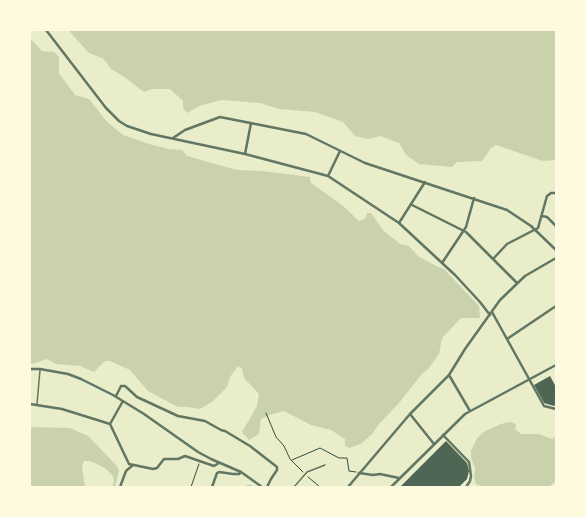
<!DOCTYPE html>
<html>
<head>
<meta charset="utf-8">
<style>
  body { margin:0 }
  #map { position:relative; width:586px; height:517px; overflow:hidden; background:#e9edc9; font-family:"Alegreya Sans",sans-serif }
  canvas { display:block }
  .frame { position:absolute; inset:0; border:31px solid #fefae0; pointer-events:none }
</style>
</head>
<body>
<div id="map">
<canvas width="586" height="517"></canvas>
<div class="frame"></div>
</div>
<script>
const context = document.querySelector('canvas').getContext('2d');
context.lineJoin = 'round';
function paint(path, color) { context.fillStyle = color; context.fill(path, 'evenodd'); }
const toPath = rows => new Path2D(rows.map(r => 'M' + r).join(''));
function trace(path, color, width, dash) { context.strokeStyle = color; context.lineWidth = width; context.lineCap = dash ? 'butt' : 'round'; context.setLineDash(dash || []); context.stroke(path); }
paint(toPath([
  [69,30,556,30,556,160,543,161,496,145,491,148,482,161,457,162,452,167,419,164,406,155,399,143,380,136,368,139,355,136,343,122,315,112,279,109,260,103,221,100,199,106,187,113,183,108,183,101,170,89,152,89,144,92,123,76,111,69,104,59,89,53,70,32],
  [30,38,42,51,54,52,59,57,59,73,75,95,89,99,107,122,123,135,149,144,169,149,182,150,187,156,237,170,262,171,310,177,311,183,342,205,359,221,366,218,367,213,371,213,383,230,400,244,409,246,418,256,436,266,444,269,479,306,480,318,461,318,442,338,439,354,429,368,421,375,399,403,379,424,372,434,362,443,350,448,345,446,345,439,331,430,311,425,284,411,269,415,261,419,259,434,249,440,242,432,257,406,259,394,244,378,242,369,238,366,230,377,227,387,213,401,200,409,188,407,178,407,148,391,130,370,110,361,105,361,94,372,80,366,56,364,47,359,35,363,30,364],
  [510,422,516,424,515,429,521,434,539,434,552,439,556,436,556,481,549,487,484,487,476,484,474,478,475,468,471,458,471,451,477,438,485,431,501,424],
  [30,427,70,428,88,436,117,466,119,471,115,487,112,487,114,482,113,476,105,468,90,461,84,461,82,467,85,487,30,487]
]), '#cad2ad');
paint(toPath([
  [550,376,556,387,556,404,554,406,544,403,534,385],
  [446,441,467,463,469,471,467,479,459,487,400,487]
]), '#4f6655');
trace(toPath([
  [266,413,276,437,284,446,290,459,303,472],
  [292,460,320,448,339,458,347,458,349,471,356,472],
  [308,477,320,487],
  [191,487,199,464]
]), '#344e41', 1);
trace(toPath([
  [37,404,40,370],
  [294,487,307,472,325,465]
]), '#617663', 1.5);
trace(toPath([
  [46,30,106,108,119,121,127,126,151,134,245,154,328,176,399,223,455,275,480,302,490,315],
  [173,138,185,130,220,117,306,134,365,163,507,210,531,226,556,250],
  [245,154,251,123],
  [328,176,340,151],
  [412,205,466,232,517,283],
  [542,216,547,217,556,226],
  [399,223,425,182],
  [493,259,507,244,538,228,547,196,551,193,556,193],
  [442,263,466,227,474,198],
  [492,312,544,406,556,409],
  [507,339,556,306],
  [30,369,40,369,68,374,81,379,113,395,144,414,198,452,211,459,241,472,262,487],
  [449,375,470,411],
  [116,396,121,386,125,386,137,397,178,416,205,421,221,430,225,431,250,446,277,467,277,470,271,479,267,487],
  [30,404,62,409,110,424,123,401],
  [410,414,434,444],
  [110,424,129,464,153,469,157,468,164,459,178,459,185,456,214,466,219,463],
  [443,435,469,462,471,476,470,481,466,487],
  [359,473,373,475,380,474,399,478],
  [120,487,126,471,133,465],
  [212,487,217,473,219,472,233,474,239,474,241,472],
  [247,487,252,487],
  [348,487,410,414,449,375,465,349,500,300,525,276,556,258],
  [391,487,465,414,556,365]
]), '#617663', 2.5);
</script>
</body>
</html>
